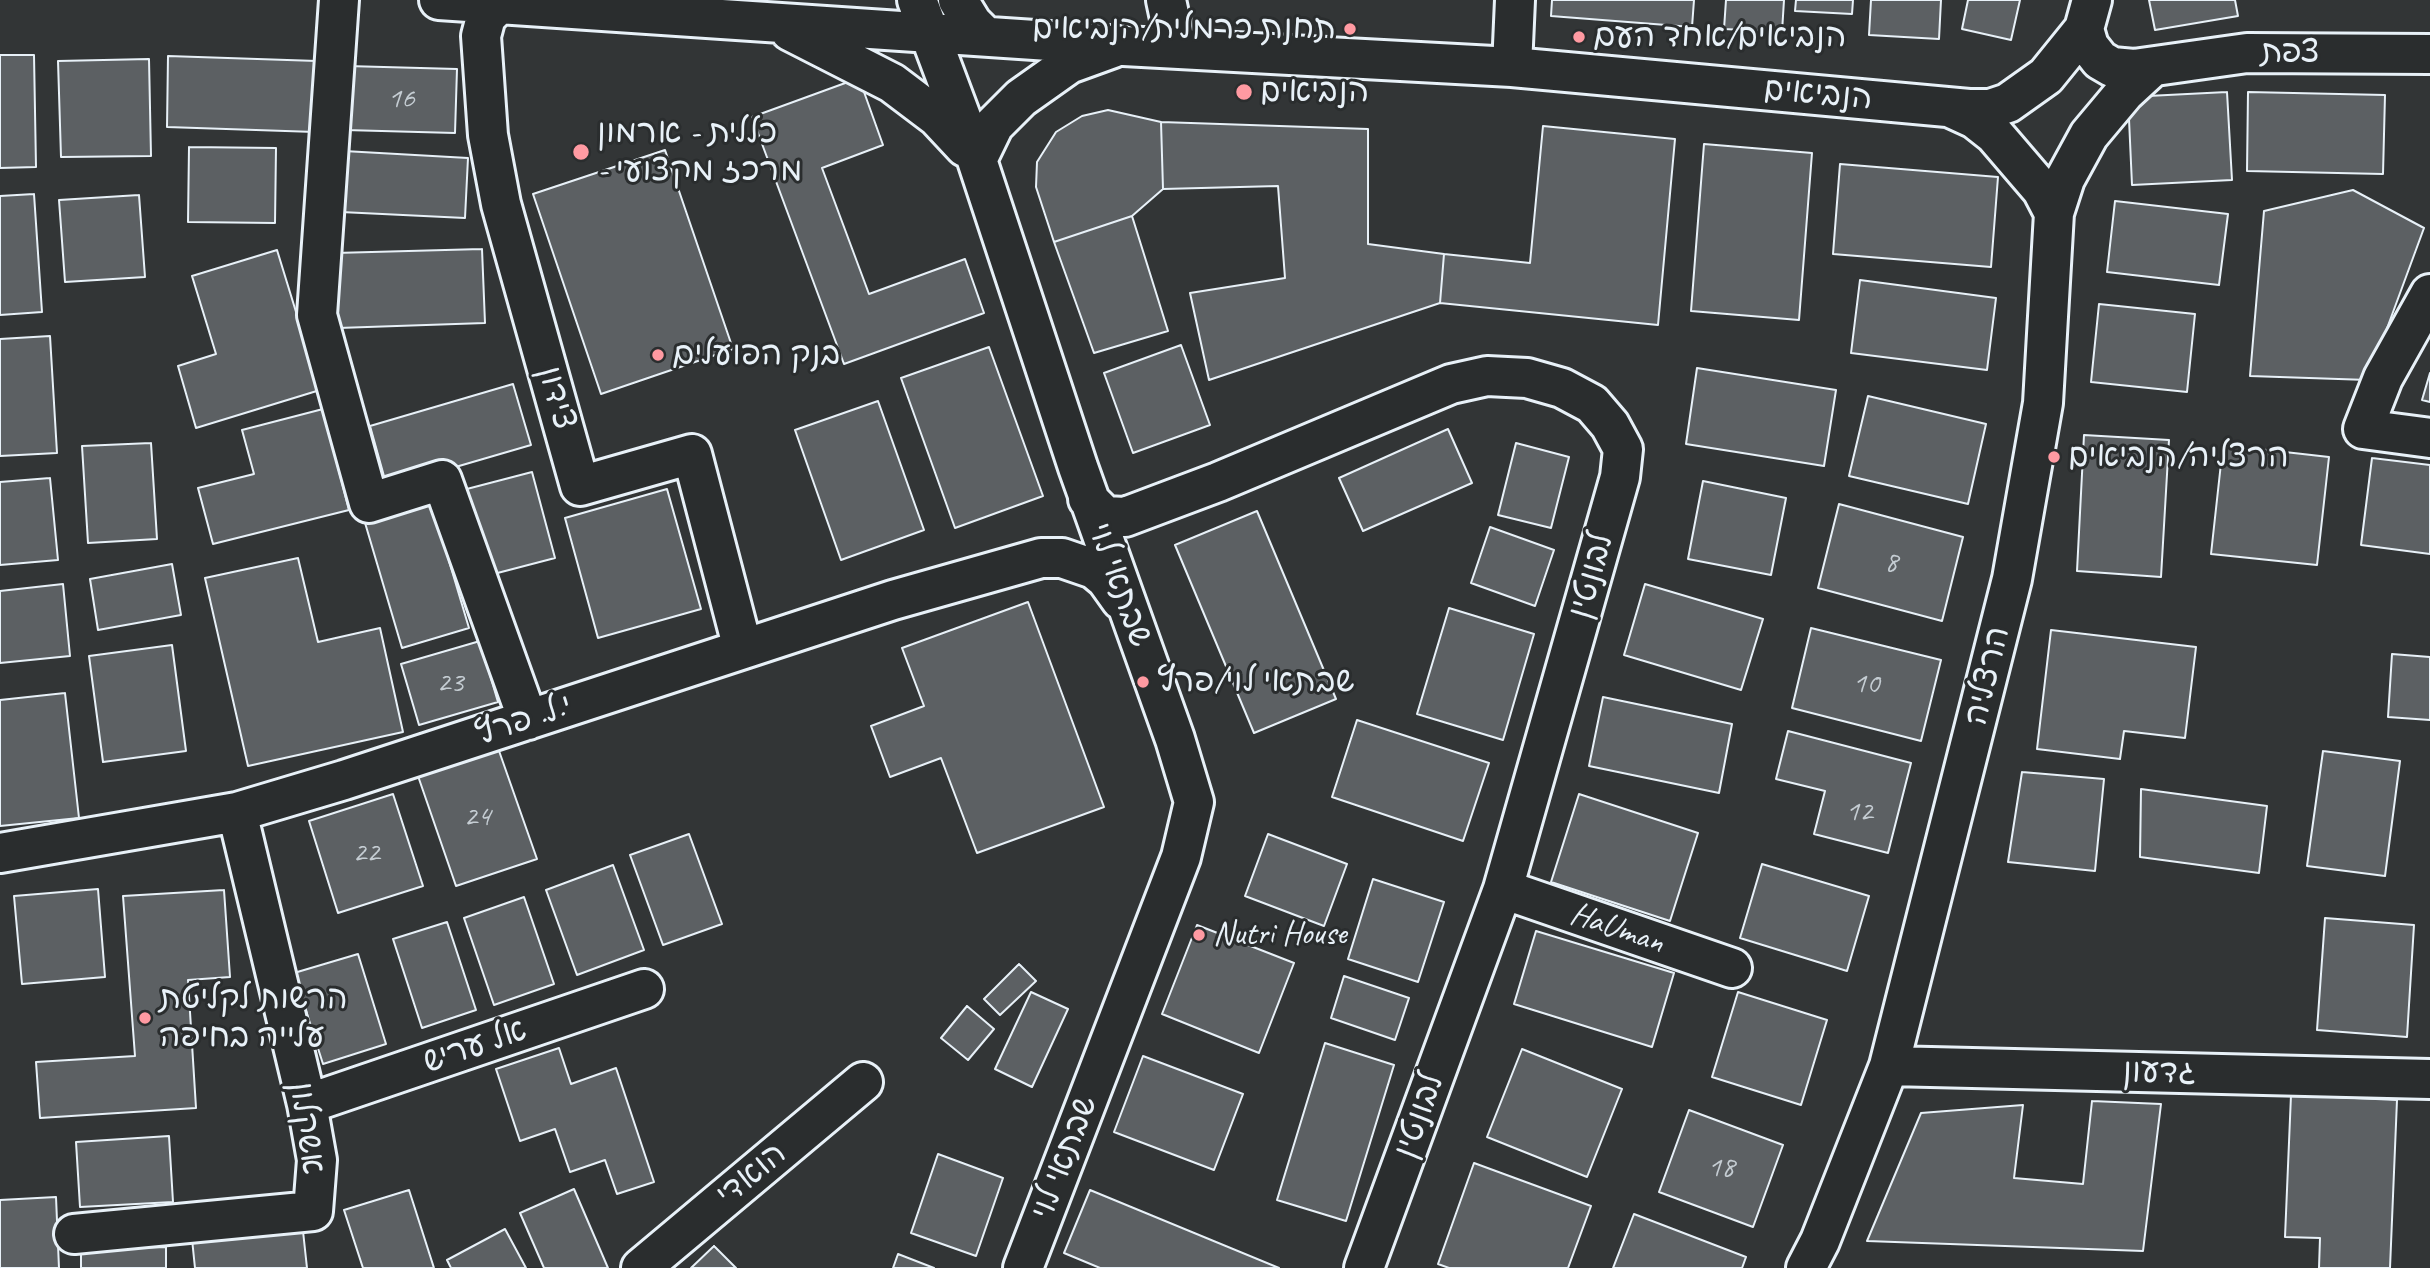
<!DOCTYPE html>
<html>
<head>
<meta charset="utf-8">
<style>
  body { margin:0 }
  canvas { display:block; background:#323536 }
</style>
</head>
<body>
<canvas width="2430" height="1268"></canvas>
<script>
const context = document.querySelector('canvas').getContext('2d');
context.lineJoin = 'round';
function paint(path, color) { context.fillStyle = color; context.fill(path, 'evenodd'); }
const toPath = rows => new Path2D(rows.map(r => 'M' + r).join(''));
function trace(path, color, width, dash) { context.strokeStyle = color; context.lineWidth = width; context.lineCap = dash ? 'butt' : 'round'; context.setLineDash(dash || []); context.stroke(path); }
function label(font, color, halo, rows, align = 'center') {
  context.font = font + ' Caveat,"Playpen Sans Hebrew",sans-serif'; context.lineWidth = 6; context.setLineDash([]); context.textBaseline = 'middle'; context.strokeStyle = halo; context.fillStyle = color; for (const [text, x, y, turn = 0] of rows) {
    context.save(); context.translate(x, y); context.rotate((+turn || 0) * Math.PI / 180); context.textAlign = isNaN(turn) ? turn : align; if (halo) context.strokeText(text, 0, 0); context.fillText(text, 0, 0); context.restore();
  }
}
const building = toPath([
  [1552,0,1694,0,1692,27,1551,16,1552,0],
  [1726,0,1784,0,1782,32,1724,29,1726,0],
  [1796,0,1853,0,1852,14,1795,11,1796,0],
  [1871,0,1941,0,1939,39,1869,35,1871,0],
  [1968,0,2020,0,2011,40,1962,29,1968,0],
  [2149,0,2235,0,2238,16,2155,30,2149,0],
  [0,55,34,55,36,167,0,168,0,55],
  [168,56,317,61,315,132,167,127,168,56],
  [149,59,151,156,61,157,58,61,149,59],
  [347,66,457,69,455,133,345,130,347,66],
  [859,78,883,145,822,168,869,294,965,259,984,313,844,364,752,117,859,78],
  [2227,92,2232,180,2132,185,2128,97,2227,92],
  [2248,92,2385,95,2383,174,2247,171,2248,92],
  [1108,110,1161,122,1163,189,1132,216,1054,242,1036,187,1037,162,1056,132,1082,116,1108,110],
  [1161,122,1368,129,1368,244,1444,254,1440,303,1209,380,1190,293,1285,278,1278,186,1163,189,1161,122],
  [1543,126,1675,139,1658,325,1440,303,1444,254,1530,263,1543,126],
  [1704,144,1812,153,1799,320,1691,311,1704,144],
  [189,147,276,148,275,223,188,222,189,147],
  [665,150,733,349,601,394,533,194,665,150],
  [344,151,468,158,465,218,341,212,344,151],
  [1840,164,1998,177,1991,267,1833,254,1840,164],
  [2353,190,2424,228,2368,380,2250,376,2264,211,2353,190],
  [34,194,42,312,0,315,0,196,34,194],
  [139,195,145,277,65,282,59,200,139,195],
  [2115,201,2228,214,2219,285,2107,272,2115,201],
  [1132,216,1168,331,1094,353,1054,242,1132,216],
  [482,249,485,323,338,328,335,253,482,249],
  [277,250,320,390,196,428,178,366,216,354,192,276,277,250],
  [1860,280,1996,298,1987,370,1851,353,1860,280],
  [2099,304,2195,314,2187,392,2091,382,2099,304],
  [50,336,57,453,0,456,0,339,50,336],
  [1181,345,1210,425,1133,453,1104,373,1181,345],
  [989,347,1043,496,955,528,901,378,989,347],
  [1697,368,1836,390,1824,466,1686,444,1697,368],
  [2430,373,2430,402,2422,400,2430,373],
  [513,384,531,445,387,487,370,426,513,384],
  [1868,396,1986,424,1968,504,1849,476,1868,396],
  [878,401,924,530,841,560,795,430,878,401],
  [323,409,349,510,213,544,198,488,254,474,242,430,323,409],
  [1448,429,1472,483,1363,531,1339,478,1448,429],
  [2084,435,2169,440,2161,577,2077,571,2084,435],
  [151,443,157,539,88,543,82,446,151,443],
  [1516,443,1569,457,1551,528,1498,515,1516,443],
  [2223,445,2329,457,2317,565,2211,554,2223,445],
  [2372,458,2430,465,2430,554,2361,545,2372,458],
  [532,472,555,558,486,576,463,490,532,472],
  [50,478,58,560,0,565,0,482,50,478],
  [1703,481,1786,498,1771,575,1688,559,1703,481],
  [667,489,701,609,598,638,565,518,667,489],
  [430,497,469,628,402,648,363,516,430,497],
  [1839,504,1963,537,1942,621,1818,588,1839,504],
  [1257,511,1336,699,1254,733,1175,545,1257,511],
  [1490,527,1554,550,1535,606,1471,583,1490,527],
  [298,558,318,642,380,628,403,732,248,766,205,578,298,558],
  [172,564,181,615,98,630,90,579,172,564],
  [63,584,70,656,0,663,0,591,63,584],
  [1645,584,1763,619,1741,690,1624,655,1645,584],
  [1028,602,1104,807,977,853,941,758,890,777,871,726,924,706,902,648,1028,602],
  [1449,608,1534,634,1503,740,1417,714,1449,608],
  [1811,628,1941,660,1921,741,1792,708,1811,628],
  [2051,630,2196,647,2185,738,2124,731,2120,759,2037,749,2051,630],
  [480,641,498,702,419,725,401,664,480,641],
  [172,645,186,751,103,762,89,656,172,645],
  [2392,654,2430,657,2430,720,2388,717,2392,654],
  [65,693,79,818,0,826,0,700,65,693],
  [1603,697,1732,724,1719,793,1589,766,1603,697],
  [1357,720,1489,763,1463,841,1332,797,1357,720],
  [1788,731,1911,763,1888,853,1814,834,1825,791,1776,779,1788,731],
  [498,748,537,859,456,886,418,776,498,748],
  [2323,751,2400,761,2385,876,2307,866,2323,751],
  [2022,772,2104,779,2095,871,2008,862,2022,772],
  [2141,789,2267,806,2259,873,2140,857,2141,789],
  [393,794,423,886,338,913,309,821,393,794],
  [1579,794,1698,833,1670,921,1551,882,1579,794],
  [689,834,722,924,663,945,630,855,689,834],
  [1268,834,1347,864,1324,926,1245,896,1268,834],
  [1762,864,1869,896,1847,971,1740,938,1762,864],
  [613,865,644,950,577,975,546,890,613,865],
  [1373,879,1444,902,1418,982,1348,959,1373,879],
  [98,889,105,977,22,984,14,896,98,889],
  [224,890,230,977,188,980,196,1108,40,1118,36,1062,135,1056,123,896,224,890],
  [524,897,554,984,494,1005,464,918,524,897],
  [2325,918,2414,925,2407,1037,2317,1030,2325,918],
  [447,922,476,1010,422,1028,393,939,447,922],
  [1197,925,1294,963,1259,1053,1162,1014,1197,925],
  [1536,931,1674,973,1652,1047,1514,1004,1536,931],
  [358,954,386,1044,323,1064,294,973,358,954],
  [1019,964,1036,981,1000,1015,984,999,1019,964],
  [1344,976,1409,998,1395,1040,1331,1018,1344,976],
  [1031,992,1068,1009,1032,1087,995,1069,1031,992],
  [1738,992,1827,1020,1801,1105,1712,1077,1738,992],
  [967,1006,994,1029,968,1060,941,1038,967,1006],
  [1325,1043,1394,1065,1346,1221,1277,1200,1325,1043],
  [559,1048,571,1084,616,1068,654,1182,617,1194,605,1160,570,1172,555,1129,520,1141,496,1069,559,1048],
  [1522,1049,1622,1089,1587,1177,1487,1137,1522,1049],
  [1143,1056,1243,1094,1214,1170,1114,1132,1143,1056],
  [2291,1095,2397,1100,2390,1268,2319,1268,2320,1238,2285,1237,2291,1095],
  [2092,1101,2161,1104,2143,1251,1867,1241,1921,1113,2023,1105,2014,1178,2083,1184,2092,1101],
  [1689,1110,1783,1145,1753,1227,1659,1192,1689,1110],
  [169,1136,173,1202,80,1207,76,1142,169,1136],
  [938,1154,1003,1178,976,1256,911,1233,938,1154],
  [1474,1163,1591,1206,1568,1268,1449,1268,1438,1264,1474,1163],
  [574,1189,608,1268,544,1268,520,1213,574,1189],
  [409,1190,434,1268,363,1268,344,1210,409,1190],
  [1090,1190,1279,1268,1100,1268,1064,1253,1090,1190],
  [56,1197,59,1268,0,1268,0,1200,56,1197],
  [1634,1214,1746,1257,1742,1268,1613,1268,1634,1214],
  [505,1229,526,1268,451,1268,447,1260,505,1229],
  [303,1231,307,1268,195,1268,192,1239,303,1231],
  [714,1246,736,1268,691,1268,714,1246],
  [166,1247,166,1268,81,1268,81,1249,166,1247],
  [898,1254,934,1268,893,1268,898,1254]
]);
paint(building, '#5c6063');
trace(building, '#e8f1f8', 2);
const minor = toPath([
  [339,0,317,315,369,503,442,480,528,720],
  [439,0,1124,46,1512,67,1969,109,1990,109,2008,103,2046,76,2084,29,2092,0],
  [917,0,977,160,1078,467,1175,739,1194,802,1181,857,1023,1268],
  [958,0,972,23,983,34],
  [1166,0,1176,47],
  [499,4,486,17,481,36,488,135,501,204,580,486,692,454,743,649],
  [2084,29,2089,46,2100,60,2112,67,2134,69,2247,53,2430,54],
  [790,31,892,83,937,117,965,147],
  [1512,67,1515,0],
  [977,160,994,125,1021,98,1069,64,1113,48],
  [2054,213,2065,179,2089,135,2125,92,2151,68],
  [2430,294,2383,378,2363,429,2430,438],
  [1088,499,1105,516,1125,517,1218,482,1451,384,1487,376,1527,378,1562,388,1592,404,1610,425,1623,449,1620,477,1503,889,1364,1268],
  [0,853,237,812,344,780,893,600,1041,558,1062,558,1094,569,1106,579,1121,600],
  [1503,889,1732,968],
  [1889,1066,2430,1079],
  [307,1104,644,989],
  [74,1234,313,1211,317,1160,307,1104,237,812],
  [641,1268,863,1082],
  [1806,1268,1820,1241,1889,1066,2012,579,2043,403,2054,213,2042,190,1994,134,1975,119,1951,108]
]);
trace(minor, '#e8f1f8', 44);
trace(minor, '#2a2d2e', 38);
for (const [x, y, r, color] of [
  [1350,29,7,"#ff9aa2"],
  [1579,37,7,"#ff9aa2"],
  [1244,92,9,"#ff9aa2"],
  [581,152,9,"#ff9aa2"],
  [658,355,7,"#ff9aa2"],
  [2054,457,7,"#ff9aa2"],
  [1143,682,7,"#ff9aa2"],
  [1199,935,7,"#ff9aa2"],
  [145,1018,7,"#ff9aa2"]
]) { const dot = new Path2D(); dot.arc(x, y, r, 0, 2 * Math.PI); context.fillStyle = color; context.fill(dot); trace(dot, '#2a2d2e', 2.5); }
label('30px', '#c5cdd3', null, [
  ["16",401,99],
  ["8",1891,563],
  ["23",450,683],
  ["10",1866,684],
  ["12",1859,812],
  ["24",477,817],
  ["22",366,853],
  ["18",1721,1168]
]);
label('33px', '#e8f1f8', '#2a2d2e', [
  ["תחנת כרמלית/הנביאים",1336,29,"right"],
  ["הנביאים/אחד העם",1593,37],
  ["הנביאים",1260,92],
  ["כללית - ארמון",597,133],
  ["- מרכז מקצועי",597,171],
  ["בנק הפועלים",672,355],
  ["הרצליה/הנביאים",2068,457],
  ["שבתאי לוי/פרץ",1157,682],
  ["Nutri House",1213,935],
  ["הרשות לקליטת",159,999],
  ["עלייה בחיפה",159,1037]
], 'left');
label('33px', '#e8f1f8', '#2a2d2e', [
  ["צפת",2290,53],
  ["הנביאים",1818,95,5],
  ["צידון",556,398,74],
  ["לבונטין",1592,576,-74],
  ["שבתאי לוי",1119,585,70],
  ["הרצליה",1988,676,-76],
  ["י.ל. פרץ",524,721,-18],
  ["HaUman",1617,929,19],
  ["אל עריש",475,1047,-19],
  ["גדעון",2159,1073,1],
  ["לבונטין",1420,1116,-70],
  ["אשקלון",306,1128,82],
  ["שבתאי לוי",1065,1158,-69],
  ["הואדי",752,1175,-40]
]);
</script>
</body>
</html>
